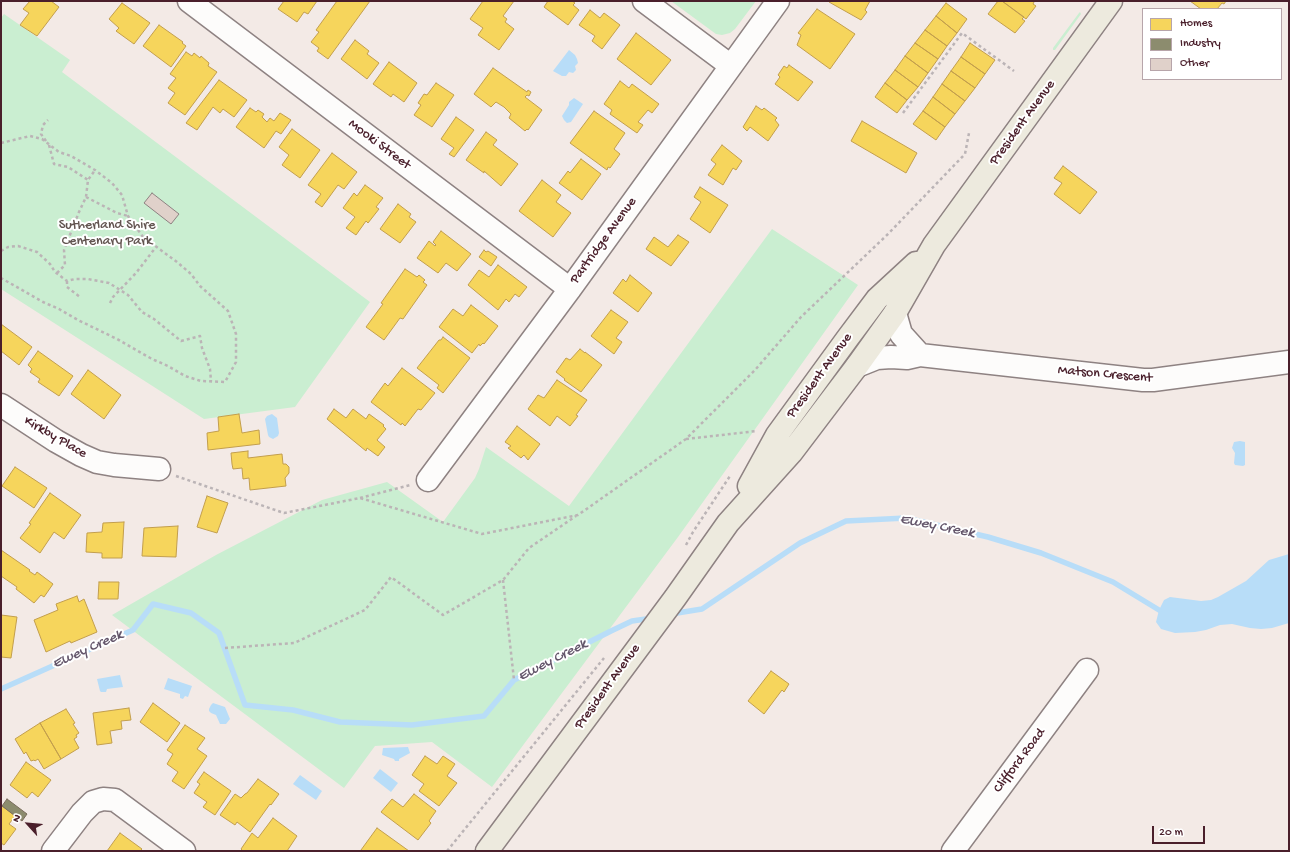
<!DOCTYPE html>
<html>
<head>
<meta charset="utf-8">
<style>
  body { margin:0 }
  #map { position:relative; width:1290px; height:852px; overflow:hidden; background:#f3eae6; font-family:"Gochi Hand",sans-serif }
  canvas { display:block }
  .frame { position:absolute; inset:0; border:2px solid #4a1f2b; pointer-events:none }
  .legend { position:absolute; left:1142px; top:8px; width:140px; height:72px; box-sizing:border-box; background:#fff; border:1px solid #b7a5aa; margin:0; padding:5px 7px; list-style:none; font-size:12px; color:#4a1f2b }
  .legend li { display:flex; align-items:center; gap:8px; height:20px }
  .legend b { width:20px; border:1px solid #b7a5aa }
  .north { position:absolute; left:8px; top:804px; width:40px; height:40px; -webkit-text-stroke:3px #fff; paint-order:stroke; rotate:297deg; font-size:11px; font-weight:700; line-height:16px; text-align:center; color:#4a1f2b }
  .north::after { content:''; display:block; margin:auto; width:14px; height:18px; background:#4a1f2b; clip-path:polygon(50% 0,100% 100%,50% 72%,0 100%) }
  .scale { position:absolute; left:1152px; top:826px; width:53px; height:18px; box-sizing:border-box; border:2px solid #4a1f2b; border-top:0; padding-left:5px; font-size:12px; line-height:14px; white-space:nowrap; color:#4a1f2b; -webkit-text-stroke:3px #fff; paint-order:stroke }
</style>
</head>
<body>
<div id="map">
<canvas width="1290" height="852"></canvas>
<div class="frame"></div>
<ul class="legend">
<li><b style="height:11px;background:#f6d55c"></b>Homes</li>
<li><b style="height:11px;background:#8c8c6e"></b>Industry</li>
<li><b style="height:11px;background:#e0d1ca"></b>Other</li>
</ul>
<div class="north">N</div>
<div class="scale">20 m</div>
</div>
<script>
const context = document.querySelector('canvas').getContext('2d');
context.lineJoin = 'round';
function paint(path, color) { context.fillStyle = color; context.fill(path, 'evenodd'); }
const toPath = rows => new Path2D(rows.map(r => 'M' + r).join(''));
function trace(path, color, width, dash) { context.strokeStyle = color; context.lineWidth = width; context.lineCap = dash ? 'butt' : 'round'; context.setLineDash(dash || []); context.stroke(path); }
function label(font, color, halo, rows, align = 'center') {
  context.font = font + ' "Gochi Hand",sans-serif'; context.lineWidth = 4; context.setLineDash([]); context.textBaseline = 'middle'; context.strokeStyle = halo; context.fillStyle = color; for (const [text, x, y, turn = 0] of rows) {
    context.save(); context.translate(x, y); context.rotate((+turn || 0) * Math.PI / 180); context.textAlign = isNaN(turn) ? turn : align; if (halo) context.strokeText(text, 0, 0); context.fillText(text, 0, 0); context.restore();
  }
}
paint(toPath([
  [671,1,756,1,735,29,730,33,722,35,716,34],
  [1080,12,1081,14,1055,50,1053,50,1053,48,1079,13],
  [4,14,70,60,62,72,370,302,295,407,204,419,1,289,1,18],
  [772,229,858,285,678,537,492,787,432,742,375,746,344,788,112,615,216,555,322,500,387,482,443,522,475,478,479,469,486,447,569,506]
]), '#caeed1');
paint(toPath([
  [569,50,575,55,577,59,578,63,575,66,576,70,573,73,569,72,566,76,562,76,553,71],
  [574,98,583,104,571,122,567,123,564,120,562,116,569,105,569,102],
  [272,414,277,418,279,433,278,436,273,439,269,437,268,435,265,419,267,416],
  [1240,441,1245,442,1245,465,1243,466,1235,465,1234,463,1235,453,1232,448,1234,442],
  [1289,554,1289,623,1272,628,1261,629,1250,628,1232,624,1220,625,1206,630,1195,632,1175,633,1161,629,1156,622,1159,610,1164,600,1170,597,1201,601,1211,600,1218,597,1246,581,1269,560],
  [120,675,123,687,107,689,106,692,101,692,100,691,97,679],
  [168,678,192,686,188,697,185,696,183,699,180,698,180,694,164,689],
  [213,703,225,707,230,719,226,724,220,724,216,715,211,713,209,711,209,709,211,705],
  [408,747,410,753,399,759,399,761,395,761,394,759,382,755,383,748],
  [380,769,398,783,391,792,373,778],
  [300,775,322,791,316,800,293,784]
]), '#b8ddf8');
const homes = toPath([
  [30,1,51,1,59,7,37,36,20,25,29,13,23,9,30,1],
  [284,1,317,1,308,14,304,12,297,22,278,9,284,1],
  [337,1,370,1,328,59,317,51,319,48,311,42,319,32,316,30,337,1],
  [483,1,514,1,503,16,507,19,505,22,514,29,499,50,478,35,483,28,470,19,483,1],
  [548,1,572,1,575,3,573,5,579,10,568,25,544,7,548,1],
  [830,1,870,1,865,10,867,12,861,20,829,2,830,1],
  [998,1,1002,1,1024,17,1022,19,1025,21,1015,33,988,14,998,1],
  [1002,1,1033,1,1034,2,1033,4,1036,6,1026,19,1002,1],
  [1190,1,1226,1,1224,4,1222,3,1217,9,1201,9,1190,1],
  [122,3,150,23,134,44,116,31,119,28,109,19,122,3],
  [946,3,967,19,957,33,936,16,946,3],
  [817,9,855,34,830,69,797,45,801,35,798,33,817,9],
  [590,10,600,18,604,13,620,25,602,49,592,41,595,36,579,25,590,10],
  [936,16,957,33,947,46,925,30,936,16],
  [159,25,183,42,182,43,186,46,171,67,143,46,159,25],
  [925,30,947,46,938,59,915,43,925,30],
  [636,33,671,60,651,85,617,59,636,33],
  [355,40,369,51,367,54,379,63,367,79,341,59,355,40],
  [915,43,938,59,928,73,905,56,915,43],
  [970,43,995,60,985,74,961,57,970,43],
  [186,52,192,56,194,53,200,58,201,56,209,63,208,66,217,72,185,115,168,103,175,93,168,88,176,78,170,74,186,52],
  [905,56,928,73,918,87,895,70,905,56],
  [961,57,985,74,975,88,951,71,961,57],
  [389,62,417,83,404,102,393,94,391,97,373,84,389,62],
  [789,65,813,82,798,101,775,84,780,77,778,75,784,66,787,68,789,65],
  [493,68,527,92,528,90,531,92,529,96,527,95,525,97,542,110,528,130,527,129,525,131,509,118,511,114,504,107,496,102,491,107,474,94,493,68],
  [895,70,918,87,907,100,885,83,895,70],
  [951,71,975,88,965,101,942,84,951,71],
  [219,80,247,100,234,117,223,109,220,113,213,107,197,130,186,123,219,80],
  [620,81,629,88,632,84,659,104,652,113,648,110,638,122,643,125,637,133,610,114,612,110,604,104,620,81],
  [436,83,454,95,432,127,414,115,421,105,418,103,424,94,427,95,436,83],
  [885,83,907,100,897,113,875,97,885,83],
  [942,84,965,101,955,114,933,97,942,84],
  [933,97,955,114,945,127,923,111,933,97],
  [756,106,762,110,764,108,777,118,775,120,779,125,768,141,750,127,747,131,743,127,756,106],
  [250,108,256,112,258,110,264,114,262,117,267,122,270,118,274,121,280,113,291,120,281,134,276,131,264,148,236,127,250,108],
  [594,111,625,133,614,149,620,154,610,168,608,167,607,170,570,143,594,111],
  [923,111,945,127,936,140,913,124,923,111],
  [456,117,474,130,454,157,449,154,454,148,441,139,456,117],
  [862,121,917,153,906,173,851,141,862,121],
  [292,129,320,150,300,178,282,165,289,155,279,147,292,129],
  [486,132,497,140,493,145,518,164,501,186,484,171,484,173,466,160,486,132],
  [722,145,742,161,736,170,733,168,723,185,708,175,716,164,711,160,722,145],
  [332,153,357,172,344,189,338,185,322,207,315,202,321,194,308,185,332,153],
  [581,159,601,174,582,200,559,183,568,171,570,173,581,159],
  [1063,166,1097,192,1080,214,1054,194,1062,183,1054,178,1063,166],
  [542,180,561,195,556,202,571,213,553,237,519,211,542,180],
  [365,185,383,198,376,207,379,209,368,223,366,221,356,235,346,228,355,217,343,208,354,193,357,196,365,185],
  [700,187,728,205,710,233,690,219,701,202,694,197,700,187],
  [398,204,411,214,409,217,416,222,400,243,380,229,398,204],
  [441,231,471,254,457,271,446,263,438,273,417,258,429,241,435,246,436,245,433,242,441,231],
  [678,235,689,242,671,266,646,249,654,237,668,247,678,235],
  [484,250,486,252,488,251,497,257,491,266,479,257,484,250],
  [498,265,527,287,519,297,515,294,509,302,506,299,498,310,468,285,479,270,489,277,498,265],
  [405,269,417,277,419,275,425,280,423,282,427,285,403,319,400,318,384,340,366,327,383,304,381,303,405,269],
  [630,275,652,293,638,312,613,293,623,279,626,282,630,275],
  [471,305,498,326,484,344,483,343,480,346,479,344,472,353,439,327,453,309,463,316,471,305],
  [611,310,628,322,616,338,622,342,614,354,591,336,611,310],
  [1,324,32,347,19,365,1,351,1,324],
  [443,337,470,358,443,393,437,388,439,385,417,368,439,340,441,340,443,337],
  [580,349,585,353,585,352,602,365,581,392,564,380,565,379,556,372,566,358,570,360,580,349],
  [38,351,73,376,59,396,38,382,40,379,30,372,32,369,28,365,38,351],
  [402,368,435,393,421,410,418,409,405,426,402,423,401,425,371,402,385,383,388,386,402,368],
  [88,370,121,395,104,419,71,394,88,370],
  [557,380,587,400,576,415,578,416,570,426,557,416,550,426,528,409,538,395,544,398,557,380],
  [334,409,346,418,353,409,366,419,369,414,384,425,383,426,386,429,377,440,385,447,378,456,367,448,366,451,327,419,334,409],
  [239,414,242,433,259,430,260,444,208,450,207,433,219,431,218,417,239,414],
  [517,426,540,444,528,460,524,455,521,458,508,448,511,446,505,442,517,426],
  [248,451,248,458,282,454,283,464,286,464,289,467,289,473,285,478,286,486,250,490,249,478,243,479,242,468,233,469,232,464,231,453,248,451],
  [15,467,47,488,34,508,2,486,15,467],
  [50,493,81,515,64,539,54,532,40,553,20,538,31,524,29,523,50,493],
  [207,496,228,503,217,533,197,527,207,496],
  [124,522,122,558,102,558,102,553,86,552,87,533,102,532,103,523,124,522],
  [178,526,176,557,142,556,144,528,178,526],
  [1,550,30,570,29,571,35,575,37,572,53,584,44,597,41,595,34,603,16,589,17,587,1,576,1,550],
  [99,582,119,582,118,599,98,599,99,582],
  [77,596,79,602,84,599,97,632,71,643,70,641,46,652,34,620,58,610,56,604,77,596],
  [1,615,17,617,11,658,1,657,1,615],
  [771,671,789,684,784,692,782,690,764,714,748,701,771,671],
  [153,703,180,723,167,742,140,722,153,703],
  [129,708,131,720,121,721,122,729,110,731,112,743,97,745,93,713,129,708],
  [66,709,75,723,73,724,79,733,76,735,77,737,74,739,79,748,61,759,40,723,66,709],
  [40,723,61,759,44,769,38,759,35,761,34,760,31,761,26,752,24,754,15,739,40,723],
  [185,725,205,738,197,749,207,756,184,789,172,781,178,772,167,764,173,754,167,750,185,725],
  [425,756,437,764,443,756,455,764,447,776,457,783,439,806,419,791,424,784,412,775,425,756],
  [26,762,51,780,38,797,32,792,27,798,10,785,26,762],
  [204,772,231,791,215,815,203,807,207,802,194,793,200,784,197,782,204,772],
  [258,779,279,794,271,805,270,804,250,832,237,822,235,825,220,815,235,794,241,798,245,794,247,793,258,779],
  [414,794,436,811,429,821,431,823,418,840,381,812,392,799,403,807,414,794],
  [1,805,15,816,9,824,16,829,4,845,1,843,1,805],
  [273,818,297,836,287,851,243,851,241,849,252,833,258,838,273,818],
  [377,828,409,851,362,851,361,850,377,828],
  [120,833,142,849,140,851,107,851,120,833]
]);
paint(homes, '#f6d55c');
trace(homes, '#c29e4d', 1);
const industry = toPath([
  [7,799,27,814,22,821,2,806,7,799]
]);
paint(industry, '#8c8c6e');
trace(industry, '#786b5a', 1);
trace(toPath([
  [671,614,702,609,800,543,846,521,906,518,988,537,1041,553,1113,582,1159,610],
  [1,689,133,630,153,604,191,613,219,633,245,705,293,710,340,722,412,725,484,716,514,680,611,631,632,621,653,618]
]), '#b8ddf8', 5.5);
const building = toPath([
  [152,193,179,214,171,224,144,203,152,193]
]);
paint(building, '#e0d1ca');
trace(building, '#8e8282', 1);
const minor = toPath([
  [189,1,570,289],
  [644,1,731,66],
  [895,313,901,334,920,355],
  [857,366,877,358,891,357,907,358,920,355,1143,380,1153,380,1289,362],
  [1,405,56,441,81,455,97,462,114,465,159,469],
  [428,480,570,289,778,1],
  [53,851,82,813,93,802,103,799,115,800,184,851],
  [953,851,1087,670]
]);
const major = toPath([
  [749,486,777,435,847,339,877,299,916,263],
  [487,851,675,598,728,523,791,453,857,366,895,313,934,245,1111,1]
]);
trace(minor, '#8e8282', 25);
trace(major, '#8e8282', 25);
trace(toPath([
  [903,113,962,33,1014,71],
  [46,141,41,134,43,125,48,120],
  [1,143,30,136,42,139,59,152,71,156,95,170,112,183,122,195,128,216,143,237,177,262,191,274,200,286,228,311,236,334,236,362,225,382,201,381,185,376,168,366,152,359,117,339,78,320,59,309,43,302,1,278],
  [49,145,54,164,68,167,88,180],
  [86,197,117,213,128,216],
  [1,251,8,247,18,246,37,252,50,264,55,272,67,281,75,279,88,279,109,283,128,295,142,312,154,319,181,341,200,336,202,348,210,369,211,381],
  [57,273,65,265,64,250,79,212,86,197,88,180,95,170],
  [67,281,67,287,80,297],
  [110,303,113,297,136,273,156,247],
  [686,439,757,431],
  [176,476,284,513,360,498,482,534,578,515,686,439,755,370,801,317,888,234,965,154,969,133],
  [360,498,410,485],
  [686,545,693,532,730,476],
  [503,580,514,680],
  [225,648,294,643,365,610,391,577,443,615,503,580,529,548,576,516],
  [447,851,604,658]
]), '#bbb4b6', 2.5, [3, 3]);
trace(minor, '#fdfcfb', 22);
trace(major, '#edeade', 22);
label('14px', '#4a1f2b', '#fff', [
  ["President Avenue",1023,123,-54],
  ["Mooki Street",379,145,37],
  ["Partridge Avenue",604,241,-54],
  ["Matson Crescent",1105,375,5],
  ["President Avenue",820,376,-54],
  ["Kirkby Place",55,438,30],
  ["President Avenue",608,687,-54],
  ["Clifford Road",1020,761,-53]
]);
label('14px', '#625450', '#fff', [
  ["Sutherland Shire",107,226],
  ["Centenary Park",107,242]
]);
label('italic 15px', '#64566b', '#fff', [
  ["Ewey Creek",937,527,11],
  ["Ewey Creek",88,650,-24],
  ["Ewey Creek",553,661,-27]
]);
</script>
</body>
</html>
